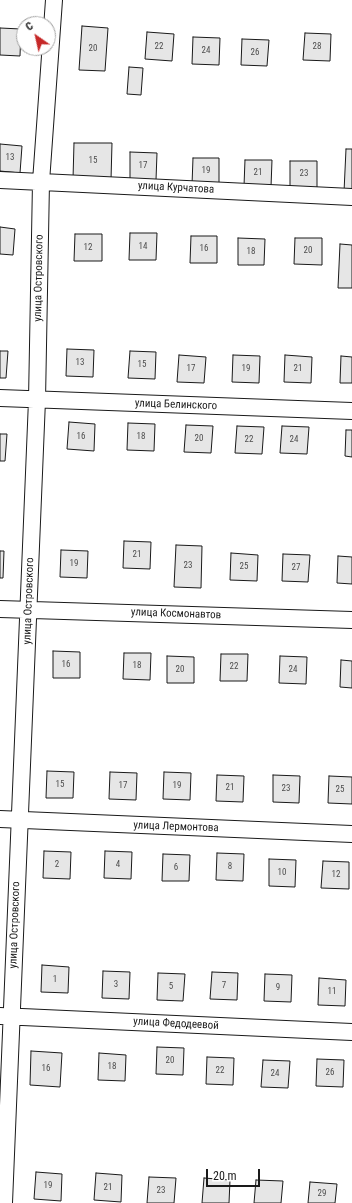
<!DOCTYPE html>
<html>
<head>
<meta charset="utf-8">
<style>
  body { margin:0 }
  #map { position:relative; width:352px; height:1203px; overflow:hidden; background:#fff; font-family:"Roboto Condensed",sans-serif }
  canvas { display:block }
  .north { position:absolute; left:16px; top:16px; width:40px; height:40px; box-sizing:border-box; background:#fff; border:1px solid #a3a3a3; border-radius:50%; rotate:326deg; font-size:11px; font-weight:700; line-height:16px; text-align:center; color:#1a1a1a }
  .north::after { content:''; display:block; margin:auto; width:14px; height:18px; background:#c62828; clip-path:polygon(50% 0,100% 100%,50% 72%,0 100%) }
  .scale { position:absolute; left:206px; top:1169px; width:54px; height:18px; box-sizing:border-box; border:2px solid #1a1a1a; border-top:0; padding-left:5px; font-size:12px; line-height:14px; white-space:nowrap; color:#1a1a1a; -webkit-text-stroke:3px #fff; paint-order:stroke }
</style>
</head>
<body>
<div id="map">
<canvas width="352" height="1203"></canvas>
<div class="north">С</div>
<div class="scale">20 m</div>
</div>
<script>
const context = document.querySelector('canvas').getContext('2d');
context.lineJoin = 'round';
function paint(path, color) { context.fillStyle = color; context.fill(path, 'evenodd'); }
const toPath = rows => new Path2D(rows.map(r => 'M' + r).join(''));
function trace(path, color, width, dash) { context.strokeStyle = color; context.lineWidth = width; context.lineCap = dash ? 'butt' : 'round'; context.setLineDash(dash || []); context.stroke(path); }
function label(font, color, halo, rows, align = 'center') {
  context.font = font + ' "Roboto Condensed",sans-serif'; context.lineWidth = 3; context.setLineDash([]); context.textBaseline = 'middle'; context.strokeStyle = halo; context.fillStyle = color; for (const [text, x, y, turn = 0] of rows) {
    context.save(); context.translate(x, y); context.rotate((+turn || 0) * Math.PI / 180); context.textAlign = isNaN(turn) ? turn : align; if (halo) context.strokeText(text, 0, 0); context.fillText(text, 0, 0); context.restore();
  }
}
const building = toPath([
  [82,26,108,28,105,71,79,70,82,26],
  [0,28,21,29,20,56,0,55,0,28],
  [147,32,174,34,172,61,145,59,147,32],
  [305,33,331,34,330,61,303,60,305,33],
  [193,37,220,38,219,65,192,64,193,37],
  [242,39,269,40,267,66,241,65,242,39],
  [129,67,143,68,141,95,127,94,129,67],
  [74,143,112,143,111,180,73,179,74,143],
  [0,144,22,146,20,173,0,171,0,144],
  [346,149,352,149,352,192,344,192,346,149],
  [130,152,157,153,156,180,130,179,130,152],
  [193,158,219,158,219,185,192,185,193,158],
  [245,160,272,160,271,187,244,186,245,160],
  [290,161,317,161,317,188,290,188,290,161],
  [0,227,15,229,13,255,0,254,0,227],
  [130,233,157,233,156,260,129,260,130,233],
  [75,234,102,234,102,261,74,261,75,234],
  [191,236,217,236,217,263,190,263,191,236],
  [238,238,265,239,264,265,238,265,238,238],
  [295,238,322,238,322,265,294,264,295,238],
  [340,244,352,245,352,288,338,288,340,244],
  [67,349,94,350,93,377,66,376,67,349],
  [0,351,8,351,6,378,0,378,0,351],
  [130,351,156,352,155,379,128,378,130,351],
  [179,355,206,357,204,383,177,382,179,355],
  [233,355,260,356,259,383,232,382,233,355],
  [285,355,312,357,311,383,284,382,285,355],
  [341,356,352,357,352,383,340,383,341,356],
  [69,422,95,424,94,451,67,449,69,422],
  [128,423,155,424,154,451,127,450,128,423],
  [186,425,213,426,211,453,184,452,186,425],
  [237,426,264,427,262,454,235,453,237,426],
  [282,426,309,427,307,454,280,453,282,426],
  [346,430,352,430,352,457,345,456,346,430],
  [0,434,7,434,5,461,0,461,0,434],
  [124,541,151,542,150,569,123,568,124,541],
  [176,545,202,546,201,588,174,587,176,545],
  [61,550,88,551,87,578,60,577,61,550],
  [0,551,4,551,3,578,0,578,0,551],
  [231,553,258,555,257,581,230,580,231,553],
  [283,554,310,555,308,582,282,581,283,554],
  [338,556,352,557,352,584,337,583,338,556],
  [53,651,80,652,80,678,53,678,53,651],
  [124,653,151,653,150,680,123,679,124,653],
  [221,654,248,654,247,681,220,681,221,654],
  [167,656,194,657,194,683,167,683,167,656],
  [280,656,307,657,306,684,279,683,280,656],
  [341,660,352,661,352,688,340,687,341,660],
  [47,771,74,772,73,798,46,798,47,771],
  [110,772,137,773,136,800,109,799,110,772],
  [164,772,191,773,190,800,163,799,164,772],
  [217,775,244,776,243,802,216,801,217,775],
  [273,775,300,776,299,803,273,802,273,775],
  [329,776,352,777,352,804,328,803,329,776],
  [44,851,71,852,70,879,43,878,44,851],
  [105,851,132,852,131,879,104,878,105,851],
  [217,853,244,854,243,881,216,880,217,853],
  [163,854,190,855,189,881,162,881,163,854],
  [269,859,296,860,295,887,269,886,269,859],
  [323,861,349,862,349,889,321,888,323,861],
  [42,965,69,967,68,993,41,992,42,965],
  [103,971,130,972,129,999,102,998,103,971],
  [212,972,238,973,237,1000,210,999,212,972],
  [158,973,185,974,183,1001,157,1000,158,973],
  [265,974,292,975,291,1002,264,1001,265,974],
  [319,978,346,980,345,1006,318,1005,319,978],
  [157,1047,184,1048,183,1075,156,1074,157,1047],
  [31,1051,62,1053,60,1087,30,1085,31,1051],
  [99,1053,126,1055,125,1081,98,1080,99,1053],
  [207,1057,234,1058,233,1085,206,1084,207,1057],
  [317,1059,344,1060,343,1087,316,1086,317,1059],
  [263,1060,290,1061,288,1088,261,1087,263,1060],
  [36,1172,62,1174,61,1201,34,1199,36,1172],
  [96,1173,122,1175,121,1202,94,1200,96,1173],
  [149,1177,176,1178,174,1203,147,1203,149,1177],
  [204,1178,230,1180,229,1203,202,1203,204,1178],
  [256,1180,283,1181,281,1203,254,1203,256,1180],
  [310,1182,337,1184,335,1203,308,1203,310,1182]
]);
paint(building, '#e6e6e6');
trace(building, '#1a1a1a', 1);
const minor = toPath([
  [0,180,352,197],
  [0,398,352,411],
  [0,609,352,620],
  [0,819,352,834],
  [0,1016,352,1032],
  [4,1203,37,400,41,182,54,0]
]);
trace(minor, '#1a1a1a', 18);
trace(minor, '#fff', 16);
label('9px', '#4d4d4d', null, [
  ["22",159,47],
  ["28",317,47],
  ["20",93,49],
  ["24",206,51],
  ["26",255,53],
  ["13",10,158],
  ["15",93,161],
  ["17",143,166],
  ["19",206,171],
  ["21",258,173],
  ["23",304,174],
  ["14",143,247],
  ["12",88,248],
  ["16",204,249],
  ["20",308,251],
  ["18",251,252],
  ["13",80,363],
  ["15",142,365],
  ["17",191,369],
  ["19",246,369],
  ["21",298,369],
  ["16",81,437],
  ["18",141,437],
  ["20",199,439],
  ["22",249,440],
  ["24",294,440],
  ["21",137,555],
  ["19",74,564],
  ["23",188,566],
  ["25",244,567],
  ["27",296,568],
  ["16",66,665],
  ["18",137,666],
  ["22",234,667],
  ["20",180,670],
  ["24",293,670],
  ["15",60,785],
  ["17",123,786],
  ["19",177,786],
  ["21",230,788],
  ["23",286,789],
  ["25",340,790],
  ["2",57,865],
  ["4",118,865],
  ["8",230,867],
  ["6",176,868],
  ["10",282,873],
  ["12",336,875],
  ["1",55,980],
  ["3",116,985],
  ["7",224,986],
  ["5",171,987],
  ["9",278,988],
  ["11",332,992],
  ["20",170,1061],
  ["18",112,1067],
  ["16",46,1069],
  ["22",220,1071],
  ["26",330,1073],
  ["24",275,1074],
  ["19",48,1186],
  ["21",108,1188],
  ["23",161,1191],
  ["29",322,1194]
]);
label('11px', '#1a1a1a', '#fff', [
  ["улица Курчатова",176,188,3],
  ["улица Островского",39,278,-89],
  ["улица Белинского",176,405,2],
  ["улица Островского",29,601,-88],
  ["улица Космонавтов",176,614,2],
  ["улица Лермонтова",176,827,2],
  ["улица Островского",15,925,-88],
  ["улица Федодеевой",176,1024,3]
]);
</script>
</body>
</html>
